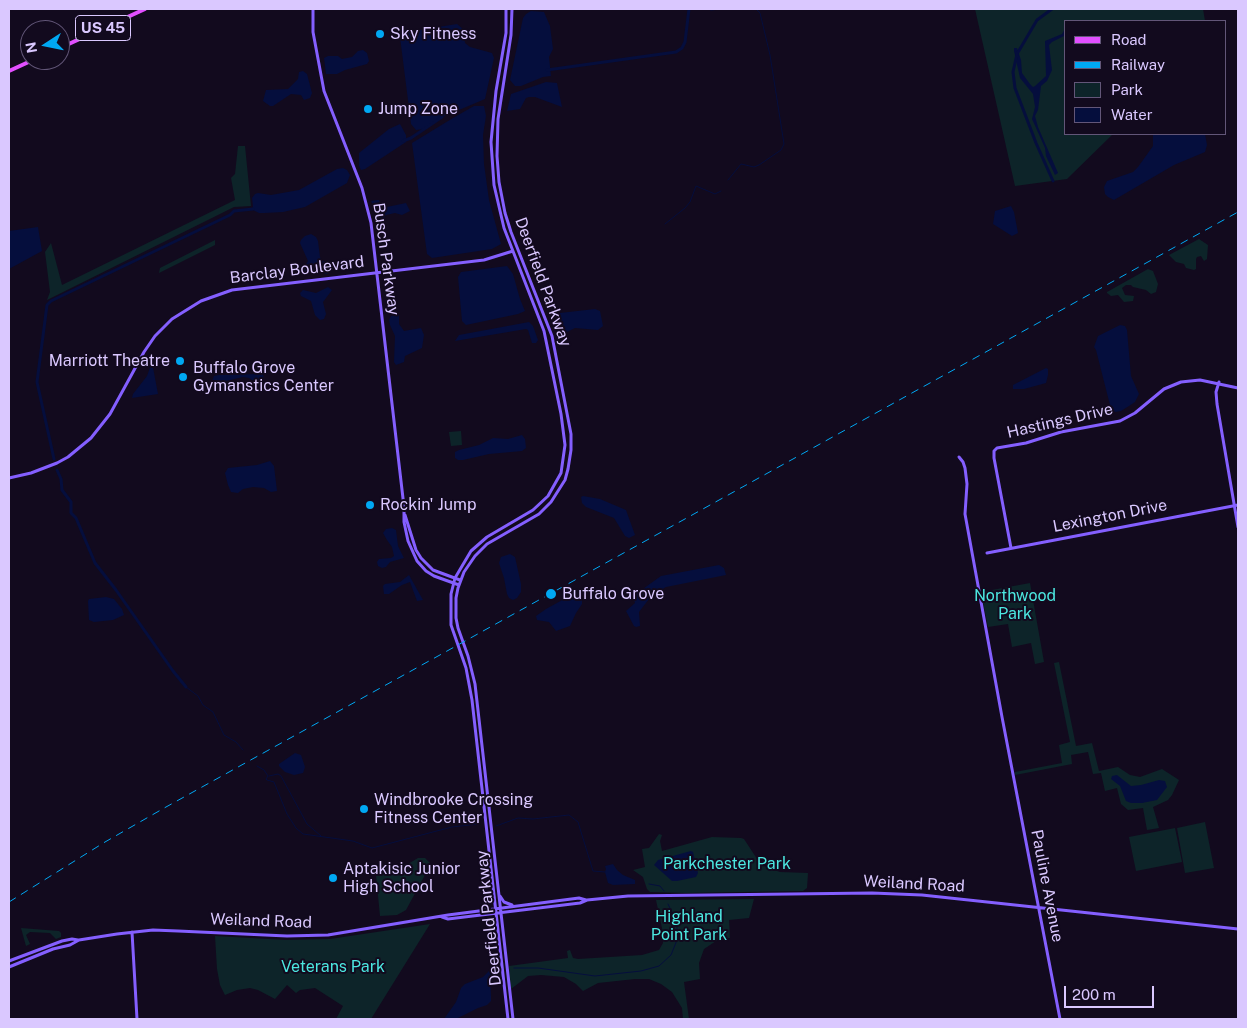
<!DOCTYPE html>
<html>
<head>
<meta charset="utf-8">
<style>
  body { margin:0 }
  #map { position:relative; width:1247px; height:1028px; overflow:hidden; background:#120a1e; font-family:"Public Sans",sans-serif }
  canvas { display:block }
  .frame { position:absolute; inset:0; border:10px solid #dac8ff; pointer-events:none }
  .legend { position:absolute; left:1064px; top:20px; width:162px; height:115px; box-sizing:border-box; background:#120a1e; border:1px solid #625678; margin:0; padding:6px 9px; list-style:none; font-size:15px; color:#dac8ff }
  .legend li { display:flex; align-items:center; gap:10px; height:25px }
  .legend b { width:25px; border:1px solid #625678 }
  .north { position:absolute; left:20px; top:20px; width:50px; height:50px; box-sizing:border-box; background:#120a1e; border:1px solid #625678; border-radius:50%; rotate:259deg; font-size:14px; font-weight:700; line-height:20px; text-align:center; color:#dac8ff }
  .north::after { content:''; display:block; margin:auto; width:18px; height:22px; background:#00a8f3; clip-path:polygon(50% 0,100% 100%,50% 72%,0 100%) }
  .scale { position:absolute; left:1064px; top:986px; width:90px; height:22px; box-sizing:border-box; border:2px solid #dac8ff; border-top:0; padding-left:6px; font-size:15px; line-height:18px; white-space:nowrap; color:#dac8ff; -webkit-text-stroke:4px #120a1e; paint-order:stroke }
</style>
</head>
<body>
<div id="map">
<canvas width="1247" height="1028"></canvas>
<div class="frame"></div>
<ul class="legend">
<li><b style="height:6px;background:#e24fff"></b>Road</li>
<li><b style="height:6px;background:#00a8f3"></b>Railway</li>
<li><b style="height:14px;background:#0d2429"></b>Park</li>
<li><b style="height:14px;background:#050e3d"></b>Water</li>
</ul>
<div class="north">N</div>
<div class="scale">200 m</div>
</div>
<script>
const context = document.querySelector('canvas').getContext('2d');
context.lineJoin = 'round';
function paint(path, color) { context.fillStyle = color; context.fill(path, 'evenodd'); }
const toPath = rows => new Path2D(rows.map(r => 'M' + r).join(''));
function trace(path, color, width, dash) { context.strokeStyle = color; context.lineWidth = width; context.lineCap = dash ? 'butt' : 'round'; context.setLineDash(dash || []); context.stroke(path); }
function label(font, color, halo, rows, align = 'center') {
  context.font = font + ' "Public Sans",sans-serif'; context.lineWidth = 4; context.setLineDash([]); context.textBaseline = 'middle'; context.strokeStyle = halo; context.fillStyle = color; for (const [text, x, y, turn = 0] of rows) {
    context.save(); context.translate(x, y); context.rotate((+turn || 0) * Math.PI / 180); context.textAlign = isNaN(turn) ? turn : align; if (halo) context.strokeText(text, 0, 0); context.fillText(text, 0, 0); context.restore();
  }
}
paint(toPath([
  [975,9,1203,9,1205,21,1066,21,1066,134,1113,134,1067,179,1015,186],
  [238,146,245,146,251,206,234,207,47,300,50,292,45,252,51,243,62,285,235,200,231,178,235,174],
  [1199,239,1208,245,1207,259,1204,261,1201,256,1197,257,1196,259,1196,269,1194,270,1186,268,1184,264,1176,262,1169,255],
  [215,240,215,245,159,273,160,268],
  [1148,269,1153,271,1158,284,1156,292,1151,294,1146,290,1133,287,1131,285,1126,285,1122,288,1125,295,1134,296,1133,301,1124,302,1118,295,1111,296,1107,293,1107,292],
  [461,431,462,445,451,446,449,432],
  [1030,583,1044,662,1035,664,1031,643,1012,647,1008,624,988,627,981,592],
  [1059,662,1076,746,1092,743,1099,771,1118,767,1130,775,1140,777,1162,769,1179,780,1172,795,1168,800,1153,807,1159,828,1147,830,1143,808,1128,810,1121,804,1117,788,1105,791,1101,773,1093,774,1088,752,1071,755,1072,764,1015,775,1015,772,1062,763,1059,745,1070,742,1054,663],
  [1205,822,1214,868,1185,873,1177,828],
  [1175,828,1182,862,1136,871,1129,837],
  [659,834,662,835,660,841,662,851,712,837,741,838,744,839,761,865,780,872,808,873,807,888,803,891,686,893,650,892,647,889,643,877,633,870,645,867,642,849,649,848],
  [418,858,425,858,431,864,406,910,397,915,380,916,375,865,381,866,386,865,390,869,401,864,408,864],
  [754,899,749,918,729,920,730,938,719,939,704,949,699,963,700,979,684,982,689,1019,683,1019,682,1008,672,992,661,984,649,979,635,979,598,983,583,991,576,984,564,977,541,975,528,976,511,989,509,966,568,958,567,951,570,950,573,958,578,959,642,955,659,950,663,943,663,933,656,900],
  [430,924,371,1019,336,1019,343,1006,315,988,300,990,296,993,287,985,275,999,258,990,250,988,237,990,225,995,220,985,217,969,215,936,286,940,330,939],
  [21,928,59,931,61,933,61,937,56,939,50,933,30,932,26,935,30,944,26,946]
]), '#0d2429');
paint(toPath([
  [531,11,544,12,550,26,553,49,549,57,551,76,543,77,521,86,515,86,510,80,523,18,526,14],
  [457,24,463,29,465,43,470,47,492,53,494,58,485,99,440,118,423,129,416,130,411,124,400,37,407,32],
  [1066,27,1066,35,1052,42,1049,45,1052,70,1047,81,1041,86,1038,110,1035,116,1038,127,1058,173,1055,175,1046,156,1045,148,1032,119,1035,107,1033,94,1020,78,1014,51,1014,48,1017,48,1021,60,1022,73,1030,84,1033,87,1035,86,1046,76,1045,41,1062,34],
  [363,50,367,53,369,61,367,64,345,70,337,74,326,74,324,58,328,56,338,56,342,59,352,57,358,51],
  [303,71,307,74,312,93,310,98,304,100,301,95,291,94,273,106,270,106,263,101,266,90,288,89,298,79,299,72],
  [546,82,557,83,562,107,535,97,529,97,526,98,520,109,507,111,511,94],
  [474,106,484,106,486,116,483,135,484,164,489,200,501,244,492,249,432,258,427,254,412,143,453,118],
  [400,124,406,135,406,142,365,169,361,170,359,166,359,153,389,129],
  [1153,134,1205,134,1207,145,1205,152,1174,165,1114,200,1108,197,1105,194,1104,187,1107,181,1133,172,1138,167,1153,146],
  [343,168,347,170,350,175,347,183,305,207,283,212,264,213,259,213,251,209,253,207,252,198,255,194,258,193,271,195,299,190,337,169],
  [377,200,379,200,382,208,406,203,410,211,402,215,395,213,386,215,385,216,384,230,382,231,377,227,376,213,371,201],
  [1011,206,1014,212,1018,233,1012,236,993,224,995,211],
  [38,227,42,251,9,269,9,231],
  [311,234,316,237,318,241,320,257,322,261,330,263,332,266,332,270,327,274,320,272,300,274,296,270,299,266,306,264,308,261,300,243,301,240,305,236],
  [507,266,513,274,520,299,525,311,518,314,466,325,462,321,458,277,461,272],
  [328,287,332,290,323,302,326,314,324,319,320,320,315,315,311,301,301,296,300,293,303,290,316,293],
  [595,309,600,311,603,326,598,330,575,328,565,333,558,329,555,324,556,318,560,313],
  [399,314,399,324,404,331,421,328,424,335,422,348,405,356,404,362,396,365,394,362,395,336,390,325,389,320,391,316],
  [529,322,533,326,538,340,536,343,532,343,528,330,526,329,455,341,459,335],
  [1120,325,1125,326,1127,330,1131,376,1139,394,1135,402,1129,406,1121,411,1115,412,1111,409,1096,350,1094,347,1098,336],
  [152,362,158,394,132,398,133,394,147,376],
  [1046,368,1048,369,1048,375,1046,383,1024,389,1013,389,1013,385],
  [263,374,265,387,264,390,261,390,255,382,249,378,243,377,213,384,212,381,214,376,219,375],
  [522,435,525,439,526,448,522,451,489,454,463,460,458,460,455,458,455,452,459,450,479,445,493,438,508,439],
  [270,461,274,466,277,491,271,492,264,488,253,487,243,489,238,493,231,492,228,485,225,473,228,468,257,465],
  [583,496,600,499,626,510,635,535,629,538,625,536,614,518,586,507,582,503,581,497],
  [386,529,392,528,396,530,398,546,404,558,390,562,386,567,382,568,378,566,377,562,379,559,391,558,394,556,392,547,387,540,383,533],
  [510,554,515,557,521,584,521,592,517,598,513,600,509,598,507,594,504,578,499,563,501,557],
  [719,565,724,568,726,575,666,587,652,595,639,612,640,626,636,627,634,626,626,611,635,603,633,596,661,576],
  [409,575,423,600,417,601,410,582,402,585,389,594,384,594,383,586,385,584,400,582],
  [106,597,114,599,122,609,124,615,113,620,94,622,89,620,88,601,89,599],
  [575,597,582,600,582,604,576,613,570,626,556,631,549,622,537,620,536,616,546,609,566,598],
  [295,753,301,755,305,767,303,773,294,775,285,772,279,766,279,764],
  [1117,775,1131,786,1141,785,1159,780,1165,781,1167,787,1157,800,1142,803,1131,803,1126,801,1120,786,1111,779,1112,776],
  [691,851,693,852,698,873,696,877,677,881,672,881,654,865,658,860],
  [613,864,617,870,623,875,635,880,635,884,613,885,608,883,605,872,606,869,605,866],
  [489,971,491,972,490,977,491,996,491,1001,487,1005,478,1008,456,1019,444,1019,456,1002,461,988,465,984,483,977]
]), '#050e3d');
trace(toPath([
  [708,9,711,10,721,9],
  [728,180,741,164,754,167,759,165,781,150,784,144,770,55,760,13,756,9],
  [665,224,685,208,690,202,696,186,715,194,721,191],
  [186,687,198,696,203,705,213,712,224,735,236,742,243,750],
  [257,766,264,770,268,776,266,779,267,780,274,782,287,814,296,828,303,834,353,841,372,848,452,827,479,824],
  [269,776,278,774,281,776,307,824,321,836],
  [496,826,518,818,533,819,569,815,578,822,593,871,605,872],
  [649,884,660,886,664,891],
  [514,968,538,968,595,976,641,971,659,966,671,955,677,940,677,923,668,904],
  [491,974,495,973]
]), '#050e3d', 1);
trace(toPath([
  [1052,9,1037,20,1017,54,1013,72,1015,88,1036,143,1053,181],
  [547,70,676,52,682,48,685,42,689,9],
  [403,141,411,138,442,117],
  [54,459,37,382,47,305,51,301,230,215,234,211,253,209],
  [57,470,61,479,62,490,71,502,71,513,76,518,95,563,116,590,173,671,186,687]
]), '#050e3d', 3);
trace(toPath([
  [313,9,313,32,324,91,362,188,371,223,404,507,404,522,408,541,417,561,426,571,434,576,459,585],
  [506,9,506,33,496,91,491,142,494,185,504,228,544,331,561,414,565,445,561,473,548,496,533,510,487,537,471,551,455,578,451,594,451,625,466,668,472,700,508,1019],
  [512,9,511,35,498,119,497,156,499,182,505,213,511,232,552,336,571,434,571,450,568,469,565,480,551,502,539,514,487,544,475,556,464,572,458,588,456,598,456,618,458,628,468,656,475,684,513,1019],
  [1219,382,1216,392,1217,404,1238,527],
  [959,457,963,462,965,468,967,484,965,514,1002,717,1060,1019],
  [9,478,31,473,57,463,68,457,91,438,110,414,144,352,155,336,172,319,201,301,232,290,484,260,513,251],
  [405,515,416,550,421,558,433,570,460,580],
  [1011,548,994,458,994,451,997,448,1026,443,1061,432,1120,421,1135,413,1164,389,1181,382,1200,380,1238,388],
  [987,553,1238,505],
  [500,896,504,902,512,905],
  [442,917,448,919,580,903,587,900,628,896,872,893,922,895,1238,929],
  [132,932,137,1019],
  [9,961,62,941,72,939,78,940],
  [9,967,53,949,70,945,79,940,117,934,153,930,178,931,287,936,328,935,448,915,579,898,586,900]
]), '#845fff', 3);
trace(toPath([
  [60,48,145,9],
  [9,71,33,60]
]), '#e24fff', 4);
trace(toPath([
  [9,902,105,842,166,807,1238,212]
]), '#00a8f3', 1, [8, 6]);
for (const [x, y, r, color] of [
  [380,34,5,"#00a8f3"],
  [368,109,5,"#00a8f3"],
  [180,361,5,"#00a8f3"],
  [183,377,5,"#00a8f3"],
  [370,505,5,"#00a8f3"],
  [551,594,6,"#00a8f3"],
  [364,809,5,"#00a8f3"],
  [333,878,5,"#00a8f3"]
]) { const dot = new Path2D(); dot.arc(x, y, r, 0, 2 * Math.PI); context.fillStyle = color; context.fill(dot); trace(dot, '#120a1e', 2); }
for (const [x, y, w] of [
  [103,28,55]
]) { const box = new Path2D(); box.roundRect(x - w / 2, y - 12.5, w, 25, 4); context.fillStyle = '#120a1e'; context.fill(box); trace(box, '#dac8ff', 1); }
label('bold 15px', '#dac8ff', null, [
  ["US 45",103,28]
]);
label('16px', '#dac8ff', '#120a1e', [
  ["Sky Fitness",390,34],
  ["Jump Zone",378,109],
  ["Marriott Theatre",170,361,"right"],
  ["Buffalo Grove",193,368],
  ["Gymanstics Center",193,386],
  ["Rockin' Jump",380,505],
  ["Buffalo Grove",562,594],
  ["Windbrooke Crossing",374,800],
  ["Fitness Center",374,818],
  ["Aptakisic Junior",343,869],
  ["High School",343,887]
], 'left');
label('16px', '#dac8ff', '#120a1e', [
  ["Busch Parkway",386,259,82],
  ["Barclay Boulevard",297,270,-7],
  ["Deerfield Parkway",543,282,70],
  ["Hastings Drive",1060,421,-13],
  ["Lexington Drive",1110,516,-11],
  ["Weiland Road",914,884,3],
  ["Pauline Avenue",1047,886,79],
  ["Deerfield Parkway",489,918,-96],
  ["Weiland Road",261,921,2]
]);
label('16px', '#4ce7e0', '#120a1e', [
  ["Northwood",1015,596],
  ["Park",1015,614],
  ["Parkchester Park",727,864],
  ["Highland",689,917],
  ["Point Park",689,935],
  ["Veterans Park",333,967]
]);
</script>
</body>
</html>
